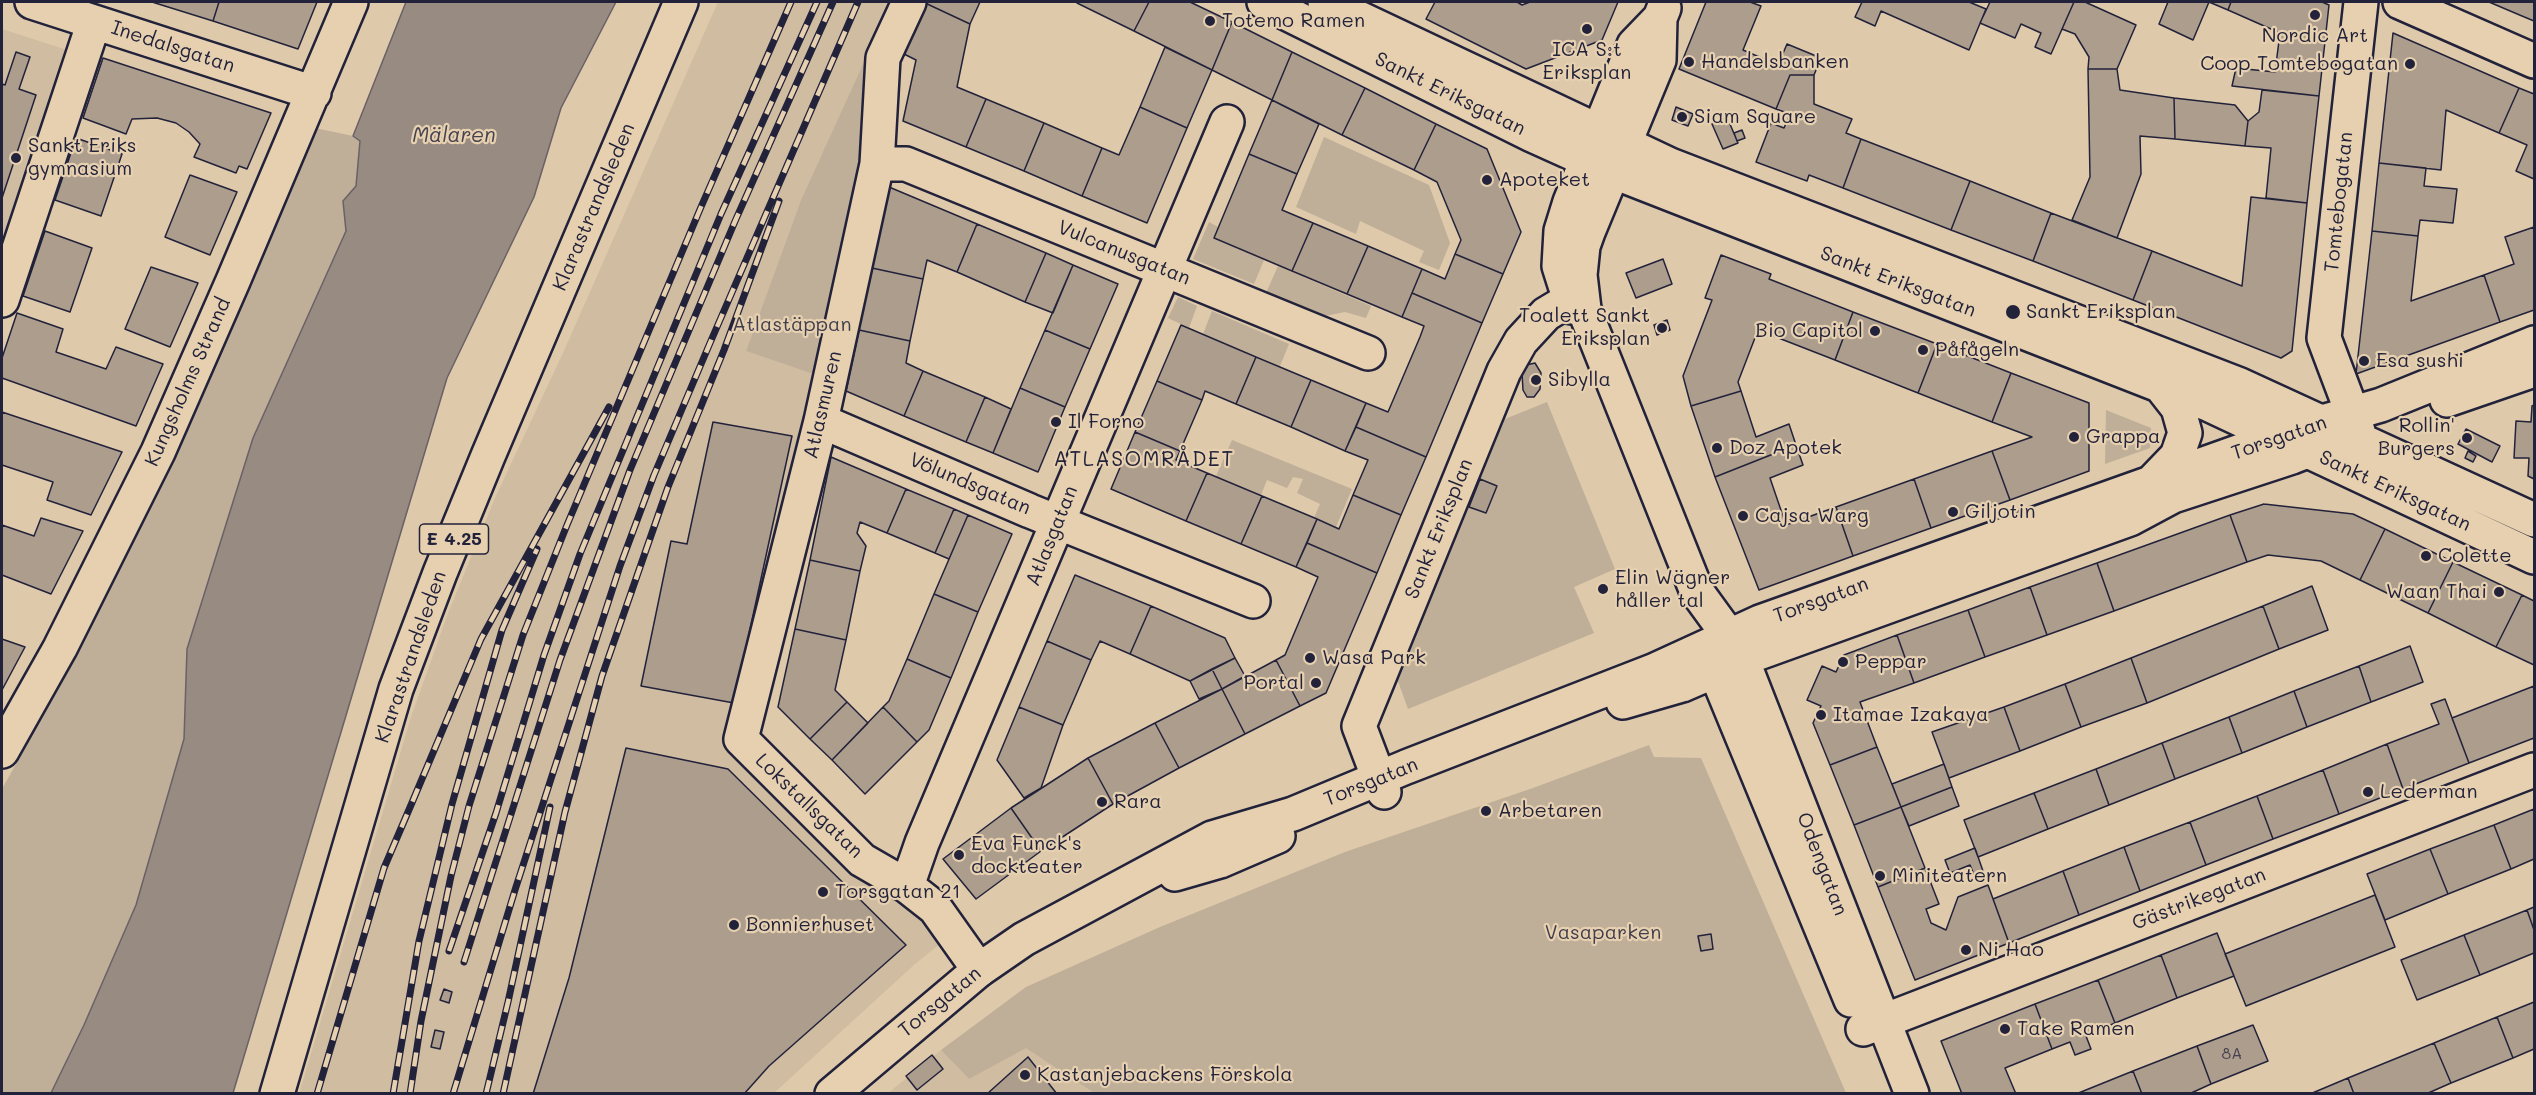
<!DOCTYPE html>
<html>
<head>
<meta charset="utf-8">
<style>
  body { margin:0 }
  #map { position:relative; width:2536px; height:1095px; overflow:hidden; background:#dec9aa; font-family:Mali,sans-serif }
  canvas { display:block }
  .frame { position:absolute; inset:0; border:3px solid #22223b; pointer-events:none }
</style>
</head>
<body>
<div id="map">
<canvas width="2536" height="1095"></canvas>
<div class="frame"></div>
</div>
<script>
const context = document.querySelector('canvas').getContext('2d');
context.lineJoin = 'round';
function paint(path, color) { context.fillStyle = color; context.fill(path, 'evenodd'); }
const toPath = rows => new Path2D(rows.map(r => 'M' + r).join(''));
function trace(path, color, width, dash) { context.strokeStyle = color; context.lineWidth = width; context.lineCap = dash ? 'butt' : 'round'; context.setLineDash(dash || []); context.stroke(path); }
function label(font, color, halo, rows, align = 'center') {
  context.font = font + ' Mali,sans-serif'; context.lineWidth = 4.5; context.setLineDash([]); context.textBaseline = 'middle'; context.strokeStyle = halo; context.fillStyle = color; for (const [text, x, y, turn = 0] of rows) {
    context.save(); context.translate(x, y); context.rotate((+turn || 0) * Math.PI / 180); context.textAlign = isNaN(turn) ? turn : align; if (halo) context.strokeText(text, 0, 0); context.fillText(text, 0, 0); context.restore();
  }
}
paint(toPath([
  [718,2,892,2,801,200,746,351,816,375,740,735,956,931,915,964,774,1093,299,1094,411,717,447,616,495,498,563,353],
  [2,29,67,50,2,242],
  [1026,1047,1096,1093,887,1094,941,1050,969,1079]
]), '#cfbca1');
paint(toPath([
  [865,60,864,150,816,375,746,351,801,200],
  [315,128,353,136,360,141,356,186,343,201,346,230,253,438,187,649,184,739,136,905,84,1025,51,1093,2,1094,2,789,64,678,167,464],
  [1324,137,1429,185,1450,243,1439,270,1419,262,1424,251,1360,221,1356,234,1296,207],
  [1209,222,1218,227,1214,239,1264,260,1254,284,1193,259],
  [1278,266,1371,306,1366,318,1345,312,1325,316,1266,293],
  [1178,297,1197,306,1189,328,1168,318],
  [1212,311,1289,344,1280,366,1203,334],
  [1547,402,1615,569,1574,587,1594,633,1408,709,1398,681,1505,419],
  [2106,410,2151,428,2150,448,2105,464],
  [1232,440,1352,489,1336,527,1314,518,1320,504,1297,493,1303,479,1293,477,1287,488,1267,480,1261,495,1216,476],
  [1649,745,1654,757,1701,758,1846,1093,1096,1094,1026,1048,969,1079,941,1050,1026,987,1160,927,1345,852,1533,788]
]), '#bfae98');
const water = toPath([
  [406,2,616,2,561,108,534,197,447,378,233,1093,51,1093,84,1025,136,905,184,739,187,649,253,438,346,231,343,201,356,186,360,141,353,136,406,2]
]);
paint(water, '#988b82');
trace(water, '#696166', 1.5);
const building = toPath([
  [152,2,219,2,213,21,152,2],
  [219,2,317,2,298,49,213,21,219,2],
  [923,2,980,2,970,24,923,2],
  [923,2,970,24,957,87,986,99,966,147,903,121,916,60,900,52,923,2],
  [1078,2,1149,2,1134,31,1077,3,1078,2],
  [1149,2,1190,2,1232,22,1212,70,1134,31,1149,2],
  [1435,2,1517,2,1522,5,1530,2,1618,2,1602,40,1526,69,1426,19,1435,2],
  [1706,2,1750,2,1761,6,1743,50,1778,65,1787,44,1821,58,1814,75,1790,75,1776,109,1679,69,1706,2],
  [1862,2,1969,2,1986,9,1969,50,1881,11,1875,26,1855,17,1862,2],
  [1990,2,2074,2,2051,54,2035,47,2041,33,2021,24,2015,38,1980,23,1990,2],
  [2074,2,2085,2,2136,25,2117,69,2088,69,2089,57,2075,34,2062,29,2074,2],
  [2168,2,2209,2,2193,40,2159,24,2168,2],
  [2209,2,2231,2,2228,10,2209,2],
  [2231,2,2322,2,2329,5,2319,96,2232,86,2236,68,2275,72,2280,33,2228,10,2231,2],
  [2489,2,2534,2,2534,21,2522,16,2489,2],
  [1232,22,1292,52,1272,100,1212,70,1232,22],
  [2393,33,2519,88,2499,133,2446,110,2441,170,2379,163,2393,33],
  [1165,47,1212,70,1187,128,1140,107,1165,47],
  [16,52,30,57,19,89,36,95,2,198,2,84,5,85,16,52],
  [1292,52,1365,88,1342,135,1272,100,1292,52],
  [103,58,271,113,247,169,239,166,236,173,194,157,200,144,189,132,176,123,157,118,132,119,126,134,83,118,103,58],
  [2088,69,2117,69,2120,90,2174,98,2175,139,2140,136,2141,174,2117,238,2072,220,2090,177,2088,69],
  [1790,75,1814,75,1814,104,1852,119,1846,133,1861,139,1843,188,1809,175,1807,181,1756,162,1771,123,1784,128,1790,114,1776,109,1790,75],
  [1365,88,1436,124,1414,170,1342,135,1365,88],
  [2519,88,2534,94,2534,179,2516,171,2527,145,2499,133,2519,88],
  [2262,90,2319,96,2307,203,2266,198,2271,148,2245,146,2248,121,2259,112,2262,90],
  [2174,98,2235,105,2248,121,2245,146,2175,139,2174,98],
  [986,99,1044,123,1024,171,966,147,986,99],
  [1272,100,1319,124,1297,174,1249,154,1272,100],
  [1140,107,1187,128,1147,223,1082,196,1102,148,1119,155,1140,107],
  [1676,107,1693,114,1688,126,1672,120,1676,107],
  [1727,117,1738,143,1723,149,1712,124,1727,117],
  [1044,123,1102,148,1082,196,1024,171,1044,123],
  [1436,124,1487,149,1521,232,1503,274,1455,254,1461,240,1437,182,1414,170,1436,124],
  [1742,130,1745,138,1737,141,1734,133,1742,130],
  [76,138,122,154,101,216,55,200,76,138],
  [1861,139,1970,181,1951,230,1843,188,1861,139],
  [1249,154,1297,174,1282,210,1313,223,1292,271,1214,238,1249,154],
  [2379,163,2426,168,2424,186,2457,189,2453,223,2420,220,2418,236,2372,231,2379,163],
  [190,175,237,192,210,255,165,237,190,175],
  [1970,181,2051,213,2033,261,1951,230,1970,181],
  [889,187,977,224,957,272,927,260,923,279,872,268,889,187],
  [2251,197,2307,203,2292,351,2281,358,2133,300,2152,251,2242,286,2251,197],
  [2051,213,2152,251,2133,300,2033,261,2051,213],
  [1313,223,1368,246,1347,294,1292,271,1313,223],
  [977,224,1046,253,1025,302,957,272,977,224],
  [2534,227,2534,310,2500,322,2484,275,2514,264,2505,237,2534,227],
  [45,231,92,248,70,312,23,296,45,231],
  [2372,231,2418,236,2411,301,2484,275,2500,322,2356,374,2372,231],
  [1368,246,1422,269,1402,317,1347,294,1368,246],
  [1046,253,1073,265,1053,313,1025,302,1046,253],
  [1455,254,1503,274,1482,323,1412,293,1422,269,1445,279,1455,254],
  [1721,255,1771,274,1769,279,1853,312,1835,360,1758,330,1738,382,1741,391,1691,406,1683,376,1712,300,1705,298,1721,255],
  [1663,259,1672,284,1636,298,1626,273,1663,259],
  [1073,265,1118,284,1090,349,1045,330,1073,265],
  [151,267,198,283,170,347,125,329,151,267],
  [872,268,923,279,910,341,859,330,858,307,872,268],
  [1412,293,1482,323,1426,457,1356,427,1366,403,1388,412,1420,337,1424,326,1402,317,1412,293],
  [1853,312,1937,344,1918,393,1835,360,1853,312],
  [17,313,63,329,56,352,106,369,116,347,163,364,136,426,2,378,2,358,17,313],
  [1667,320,1670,330,1657,335,1654,325,1667,320],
  [1181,325,1256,357,1236,404,1205,391,1202,400,1157,381,1181,325],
  [859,330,910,341,906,363,923,371,904,416,846,391,859,330],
  [1045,330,1090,349,1065,407,1020,388,1045,330],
  [1937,344,2011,373,1992,422,1918,393,1937,344],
  [1256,357,1311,380,1291,427,1236,404,1256,357],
  [1535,363,1541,373,1540,389,1534,397,1527,397,1523,390,1522,373,1526,365,1535,363],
  [923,371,985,397,966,442,904,416,923,371],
  [2011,373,2089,403,2089,471,2010,500,1992,451,2032,437,1992,422,2011,373],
  [1311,380,1366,403,1345,451,1291,427,1311,380],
  [1157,381,1202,400,1180,451,1135,432,1157,381],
  [1020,388,1065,407,1038,472,993,453,1020,388],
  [1741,391,1756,437,1789,424,1796,445,1715,477,1691,406,1741,391],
  [985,397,1011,409,993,453,966,442,985,397],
  [2534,405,2534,479,2528,476,2529,458,2514,458,2516,421,2531,422,2532,406,2534,405],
  [2,412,122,452,91,515,47,500,53,482,2,465,2,412],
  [713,422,792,436,734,703,641,686,671,541,687,544,713,422],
  [1356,427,1426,457,1401,515,1353,495,1368,460,1345,451,1356,427],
  [2466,429,2500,446,2492,462,2458,444,2466,429],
  [1135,432,1180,451,1176,460,1207,473,1186,521,1111,489,1135,432],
  [1796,445,1803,465,1770,478,1786,525,1836,507,1853,556,1759,590,1715,477,1796,445],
  [1992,451,2010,500,1931,528,1914,479,1992,451],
  [2468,451,2476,456,2473,462,2465,458,2468,451],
  [831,457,906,489,887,533,860,522,857,533,866,546,860,571,810,560,831,457],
  [1207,473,1262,496,1241,544,1186,521,1207,473],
  [1480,479,1497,486,1486,513,1469,507,1480,479],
  [1914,479,1931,528,1853,556,1836,507,1914,479],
  [906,489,954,509,935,553,887,533,906,489],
  [1353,495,1401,515,1377,573,1307,543,1317,519,1339,529,1353,495],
  [1262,496,1317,519,1296,567,1241,544,1262,496],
  [2264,504,2353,514,2385,529,2360,580,2321,561,2268,555,2247,562,2230,515,2264,504],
  [954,509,968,515,949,559,935,553,954,509],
  [968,515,1012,534,978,612,934,594,968,515],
  [2230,515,2247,562,2114,611,2097,563,2230,515],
  [41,518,83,531,51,594,2,575,2,525,34,536,41,518],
  [2385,529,2453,562,2428,613,2360,580,2385,529],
  [1307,543,1377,573,1326,693,1300,706,1276,660,1285,655,1318,577,1296,567,1307,543],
  [810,560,860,571,846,640,795,629,810,560],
  [2453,562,2522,595,2496,647,2428,613,2453,562],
  [2097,563,2114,611,2047,635,2030,587,2097,563],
  [1075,575,1151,606,1130,654,1100,641,1091,660,1047,641,1075,575],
  [2312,586,2328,630,2279,649,2263,606,2312,586],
  [2030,587,2047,635,1985,657,1968,610,2030,587],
  [934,594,978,612,951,678,907,659,934,594],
  [2522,595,2534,601,2534,665,2496,647,2522,595],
  [1151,606,1225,638,1235,658,1190,681,1130,654,1151,606],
  [2263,606,2279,649,2147,703,2131,658,2263,606],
  [1968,610,1985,657,1914,683,1897,635,1968,610],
  [795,629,846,640,835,690,847,702,810,739,778,707,795,629],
  [1897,635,1914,683,1860,702,1877,747,1830,765,1813,723,1821,706,1807,700,1822,666,1836,672,1844,655,1897,635],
  [2,639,25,647,2,690,2,639],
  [1047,641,1091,660,1063,725,1019,707,1047,641],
  [2410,646,2423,682,2371,702,2359,666,2410,646],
  [1235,658,1245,676,1222,689,1212,669,1235,658],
  [2131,658,2147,703,2081,727,2065,684,2131,658],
  [907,659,951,678,929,730,917,742,883,707,889,701,907,659],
  [1276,660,1300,706,1245,734,1222,689,1276,660],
  [2359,666,2371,702,2307,727,2294,691,2359,666],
  [1212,669,1222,689,1199,699,1190,681,1212,669],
  [2065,684,2081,727,2020,751,2004,707,2065,684],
  [2534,686,2534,738,2469,763,2452,718,2534,686],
  [1222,689,1245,734,1179,768,1155,723,1222,689],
  [2294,691,2307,727,2242,753,2229,717,2294,691],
  [2445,699,2469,763,2403,789,2387,744,2439,724,2431,704,2445,699],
  [847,702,868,723,832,760,810,739,847,702],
  [883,707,917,742,865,794,832,760,883,707],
  [1019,707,1063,725,1041,788,1024,798,997,760,1019,707],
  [2004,707,2020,751,1949,778,1932,732,2004,707],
  [2229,717,2242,753,2175,779,2162,743,2229,717],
  [1155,723,1179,768,1113,804,1088,758,1155,723],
  [2162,743,2175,779,2109,805,2096,769,2162,743],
  [2387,744,2403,789,2339,814,2323,770,2387,744],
  [1877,747,1901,807,1854,825,1830,765,1877,747],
  [626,748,728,769,906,945,769,1066,744,1094,533,1094,569,978,626,748],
  [1088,758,1113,804,1041,851,1011,808,1088,758],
  [1944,764,1952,787,1901,807,1892,784,1944,764],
  [2096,769,2109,805,2048,829,2034,793,2096,769],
  [2323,770,2339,814,2273,839,2257,796,2323,770],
  [1952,787,1959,806,1909,826,1901,807,1952,787],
  [2034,793,2048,829,1978,857,1964,820,2034,793],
  [2257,796,2273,839,2206,865,2190,822,2257,796],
  [1901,807,1925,868,1878,887,1854,825,1901,807],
  [1011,808,1041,851,976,899,943,859,1011,808],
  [2534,809,2534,859,2511,869,2494,825,2534,809],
  [2190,822,2206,865,2140,891,2124,847,2190,822],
  [2494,825,2511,869,2448,894,2430,849,2494,825],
  [2124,847,2140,891,2079,915,2063,871,2124,847],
  [1975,848,1984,874,1975,877,1970,865,1950,873,1945,860,1975,848],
  [2430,849,2448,894,2385,920,2367,874,2430,849],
  [1925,868,1939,904,1926,909,1931,923,1946,930,1958,897,1988,885,2009,943,1915,980,1878,887,1925,868],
  [2063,871,2079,915,2009,943,1993,899,2063,871],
  [2375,895,2395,947,2246,1006,2225,954,2375,895],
  [2534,907,2534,930,2527,910,2534,907],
  [2527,910,2534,930,2534,953,2480,975,2464,935,2527,910],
  [2217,933,2234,976,2177,998,2161,955,2217,933],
  [1711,934,1713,949,1701,951,1698,936,1711,934],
  [2464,935,2480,975,2417,1000,2401,960,2464,935],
  [2161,955,2177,998,2115,1023,2098,980,2161,955],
  [2098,980,2115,1023,2086,1036,2091,1049,2075,1055,2070,1042,2052,1049,2035,1004,2098,980],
  [444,989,452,992,449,1003,440,1000,444,989],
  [2534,1002,2534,1049,2513,1058,2497,1017,2534,1002],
  [2035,1004,2052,1049,2005,1068,2016,1094,1962,1094,1941,1041,2035,1004],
  [2497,1017,2513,1058,2451,1083,2434,1043,2497,1017],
  [2253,1025,2268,1061,2211,1084,2197,1046,2253,1025],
  [435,1030,444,1032,440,1049,431,1047,435,1030],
  [2434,1043,2451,1083,2426,1094,2354,1094,2348,1078,2434,1043],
  [2197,1046,2211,1084,2189,1094,2142,1094,2133,1071,2197,1046],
  [932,1055,943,1069,917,1090,906,1076,932,1055],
  [1028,1057,1057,1094,987,1094,1028,1057],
  [2133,1071,2142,1094,2076,1094,2133,1071],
  [2348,1078,2354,1094,2310,1094,2348,1078]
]);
paint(building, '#ad9d8d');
trace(building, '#22223b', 1.5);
const minor = toPath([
  [32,2,314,93],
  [909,2,883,58,877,164,821,421,741,739,862,860,907,886,935,908,979,970],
  [2400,2,2534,61],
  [1660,18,1659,60,1588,232,1583,246,1580,275,1584,309,1697,592,1729,636],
  [877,164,906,164,1368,353],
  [1565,285,1559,266,1561,231,1570,202,1634,45,1660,18,1664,8],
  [2,300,94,22],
  [2347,399,2324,338,2361,2],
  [821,421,1030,511,1253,601],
  [2,751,60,648,158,452,233,281,351,2],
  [1384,792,1359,726,1504,371,1521,341,1546,314,1561,305,1584,309],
  [907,886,922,843,1227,122],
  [1863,1029,2534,770]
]);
const major = toPath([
  [1264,2,1532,135,1614,172,2210,405,2534,557],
  [1325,2,1670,165,2240,385,2534,520],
  [2447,400,2534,370],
  [2153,481,2177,456,2185,433,2178,408,2160,385],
  [1731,640,1742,659,1912,1094],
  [1707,651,1851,1000],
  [1623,702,1682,685,1742,659,2130,519,2173,496,2292,457,2358,431],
  [1175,874,1220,861,1278,836],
  [832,1094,979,970,1024,939,1212,838,1293,814,1406,767,1653,671,1760,622,2322,422,2381,405,2534,343]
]);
const highway = toPath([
  [277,1094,396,689,440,573,488,456,681,2]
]);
trace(minor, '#22223b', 38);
trace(major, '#22223b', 38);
trace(highway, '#22223b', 38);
trace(minor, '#e6d0af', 33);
trace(major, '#e6d0af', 33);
trace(highway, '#e6d0af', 33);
const rail = toPath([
  [449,951,496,813,544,655,580,554,721,214,817,2],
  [464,962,560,660,630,470,736,219,833,2],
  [317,1094,384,868,411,805,481,639,609,407],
  [393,1094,419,941,452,804,502,630,537,549],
  [410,1094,421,1021,451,876,469,806,523,635,567,525,701,207,791,2],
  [453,1094,515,890,620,566,654,475,710,343,858,2],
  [486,1094,508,1002,550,807],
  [503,1094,565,812,602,676,668,487,724,350,779,201]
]);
trace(rail, '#22223b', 7);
trace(rail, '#e6d0af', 4.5, [14]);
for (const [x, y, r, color] of [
  [2315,15,6,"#22223b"],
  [1210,21,6,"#22223b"],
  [1587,29,6,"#22223b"],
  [1689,62,6,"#22223b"],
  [2410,64,6,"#22223b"],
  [1682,117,6,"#22223b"],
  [16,158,6,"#22223b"],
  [1487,180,6,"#22223b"],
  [2013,312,8,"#22223b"],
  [1662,328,6,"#22223b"],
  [1875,331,6,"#22223b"],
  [1923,350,6,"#22223b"],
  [2364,361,6,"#22223b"],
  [1536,380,6,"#22223b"],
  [1056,422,6,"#22223b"],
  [2074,437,6,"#22223b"],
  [2467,438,6,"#22223b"],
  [1717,448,6,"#22223b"],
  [1953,512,6,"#22223b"],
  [1743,516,6,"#22223b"],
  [2426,556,6,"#22223b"],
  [1603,589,6,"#22223b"],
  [2499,592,6,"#22223b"],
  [1310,658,6,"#22223b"],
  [1843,662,6,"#22223b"],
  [1316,683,6,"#22223b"],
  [1821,715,6,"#22223b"],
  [2368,792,6,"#22223b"],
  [1102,802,6,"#22223b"],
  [1486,811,6,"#22223b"],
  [959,855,6,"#22223b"],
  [1880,876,6,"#22223b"],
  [823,892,6,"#22223b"],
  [734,925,6,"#22223b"],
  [1966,950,6,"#22223b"],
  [2005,1029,6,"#22223b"],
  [1025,1075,6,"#22223b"]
]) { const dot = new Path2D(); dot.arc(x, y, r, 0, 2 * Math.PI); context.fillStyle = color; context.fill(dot); trace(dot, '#e6d0af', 2); }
label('16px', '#454150', null, [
  ["8A",2232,1054]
]);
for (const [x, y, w] of [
  [454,539,69]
]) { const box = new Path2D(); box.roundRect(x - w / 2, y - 15, w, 30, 4.5); context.fillStyle = '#e6d0af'; context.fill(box); trace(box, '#22223b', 1.5); }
label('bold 18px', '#22223b', null, [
  ["E 4.25",454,539]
]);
label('20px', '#22223b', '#e6d0af', [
  ["Totemo Ramen",1222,21],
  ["Nordic Art",2315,36,"center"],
  ["ICA S:t",1587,50,"center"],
  ["Eriksplan",1587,73,"center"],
  ["Handelsbanken",1701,62],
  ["Coop Tomtebogatan",2398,64,"right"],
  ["Siam Square",1694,117],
  ["Sankt Eriks",28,146],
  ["gymnasium",28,169],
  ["Apoteket",1499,180],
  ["Sankt Eriksplan",2026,312],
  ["Toalett Sankt",1650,316,"right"],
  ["Eriksplan",1650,339,"right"],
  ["Bio Capitol",1863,331,"right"],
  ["Påfågeln",1935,350],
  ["Esa sushi",2376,361],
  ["Sibylla",1548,380],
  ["Il Forno",1068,422],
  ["Rollin'",2455,426,"right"],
  ["Burgers",2455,449,"right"],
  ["Grappa",2086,437],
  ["Doz Apotek",1729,448],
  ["Giljotin",1965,512],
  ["Cajsa Warg",1755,516],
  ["Colette",2438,556],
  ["Elin Wägner",1615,578],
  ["håller tal",1615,601],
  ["Waan Thai",2487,592,"right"],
  ["Wasa Park",1322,658],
  ["Peppar",1855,662],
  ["Portal",1304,683,"right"],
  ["Itamae Izakaya",1833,715],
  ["Lederman",2380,792],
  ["Rara",1114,802],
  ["Arbetaren",1498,811],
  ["Eva Funck's",971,844],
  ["dockteater",971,867],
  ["Miniteatern",1892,876],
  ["Torsgatan 21",835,892],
  ["Bonnierhuset",746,925],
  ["Ni Hao",1978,950],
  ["Take Ramen",2017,1029],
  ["Kastanjebackens Förskola",1037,1075]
], 'left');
label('20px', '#22223b', '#e6d0af', [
  ["Inedalsgatan",173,47,18],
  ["Sankt Eriksgatan",1450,94,26],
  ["Tomtebogatan",2339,202,-84],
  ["Klarastrandsleden",594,207,-67],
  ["Vulcanusgatan",1124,253,22],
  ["Sankt Eriksgatan",1898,282,21],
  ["Kungsholms Strand",188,382,-66],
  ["Atlasmuren",823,405,-77],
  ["Torsgatan",2279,438,-19],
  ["Völundsgatan",970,484,23],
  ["Sankt Eriksgatan",2395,491,25],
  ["Sankt Eriksplan",1439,529,-68],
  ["Atlasgatan",1052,536,-68],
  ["Torsgatan",1821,600,-20],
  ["Klarastrandsleden",411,657,-71],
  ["Torsgatan",1371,782,-22],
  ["Lokstallsgatan",809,806,44],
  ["Odengatan",1822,864,69],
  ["Gästrikegatan",2199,899,-21],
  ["Torsgatan",940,1002,-39]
]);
label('20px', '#413e4e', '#e6d0af', [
  ["Atlastäppan",792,325],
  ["Vasaparken",1603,933]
]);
label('italic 21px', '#454250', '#e6d0af', [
  ["Mälaren",454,136]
]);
context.letterSpacing = '1.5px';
label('21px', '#22223b', '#e6d0af', [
  ["ATLASOMRÅDET",1144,460]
]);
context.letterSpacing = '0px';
</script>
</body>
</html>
